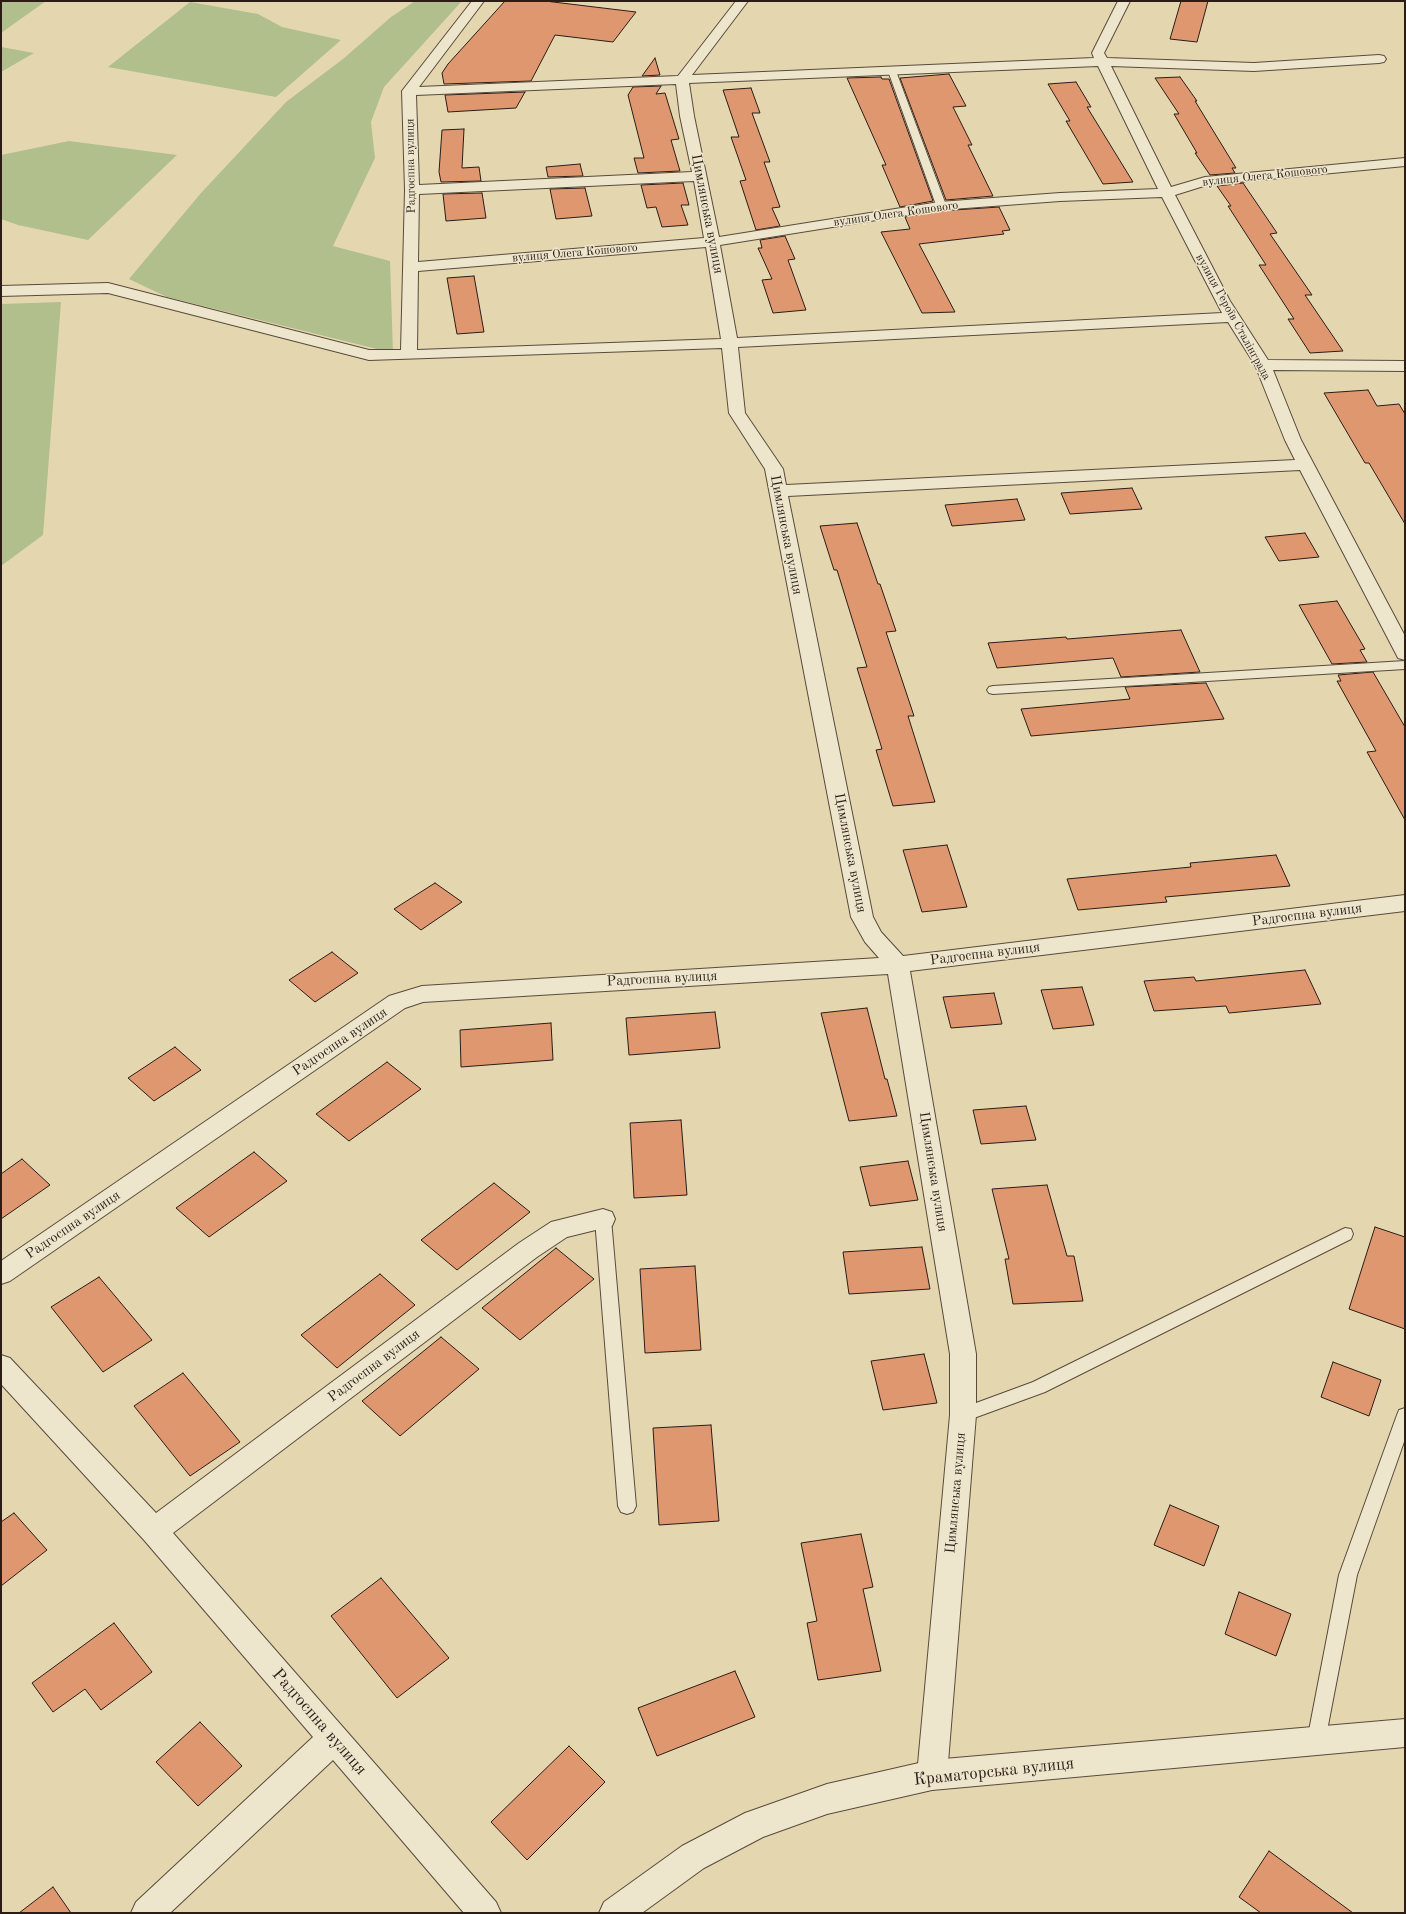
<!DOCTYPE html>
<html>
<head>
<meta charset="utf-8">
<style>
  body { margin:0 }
  #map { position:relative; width:1406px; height:1914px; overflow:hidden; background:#e4d7b0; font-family:"Old Standard TT",serif }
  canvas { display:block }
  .frame { position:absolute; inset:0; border:2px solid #2b1c16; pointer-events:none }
</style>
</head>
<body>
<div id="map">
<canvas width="1406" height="1914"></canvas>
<div class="frame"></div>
</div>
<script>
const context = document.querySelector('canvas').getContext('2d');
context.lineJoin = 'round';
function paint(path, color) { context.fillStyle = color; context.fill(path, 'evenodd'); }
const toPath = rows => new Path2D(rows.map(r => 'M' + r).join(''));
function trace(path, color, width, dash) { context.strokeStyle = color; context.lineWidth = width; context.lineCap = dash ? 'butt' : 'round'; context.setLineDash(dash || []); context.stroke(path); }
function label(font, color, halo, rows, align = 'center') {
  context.font = font + ' "Old Standard TT",serif'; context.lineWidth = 3; context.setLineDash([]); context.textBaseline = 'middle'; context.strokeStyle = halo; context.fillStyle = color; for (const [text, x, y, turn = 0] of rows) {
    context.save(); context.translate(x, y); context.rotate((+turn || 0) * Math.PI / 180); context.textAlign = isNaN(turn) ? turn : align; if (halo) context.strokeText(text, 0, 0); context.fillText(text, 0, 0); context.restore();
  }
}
paint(toPath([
  [1,1,46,1,1,33],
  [415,1,462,1,384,87,371,122,375,158,333,246,390,261,393,353,167,297,129,279,201,193,286,102,343,59,391,17],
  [190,2,258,14,282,27,341,40,276,97,108,67],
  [1,47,34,53,1,72],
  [69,141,177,155,88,240,18,225,1,219,1,155],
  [61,302,43,535,1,566,1,304]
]), '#b1bf8d');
const building = toPath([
  [505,1,545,1,636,12,613,42,555,35,531,81,444,84,442,73,448,64,505,1],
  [1181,1,1208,1,1197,42,1170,39,1181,1],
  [655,58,660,75,642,76,655,58],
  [949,74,966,106,953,107,972,145,968,145,993,196,946,200,900,78,949,74],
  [881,77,882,79,889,79,933,201,900,207,882,165,886,165,847,78,881,77],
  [1180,77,1197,101,1195,101,1236,168,1232,168,1235,173,1210,175,1195,153,1197,153,1174,114,1179,114,1155,78,1180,77],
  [1076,82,1091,107,1087,107,1133,182,1103,184,1066,121,1070,121,1048,84,1076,82],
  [661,86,656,94,665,93,679,139,671,140,680,171,638,173,634,158,644,158,628,95,633,87,661,86],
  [751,88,760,113,752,113,770,162,764,162,780,207,772,208,780,226,756,230,740,181,746,180,731,137,739,137,723,90,751,88],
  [525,92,516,108,448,112,445,95,525,92],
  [464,129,462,168,479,167,481,181,441,182,439,172,442,130,464,129],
  [580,164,583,176,548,177,546,167,580,164],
  [683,183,689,205,681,205,688,225,662,227,656,207,647,208,641,185,683,183],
  [1243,183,1277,233,1270,234,1312,295,1305,295,1343,351,1310,353,1288,319,1294,319,1259,265,1266,265,1228,206,1231,206,1217,186,1243,183],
  [585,188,592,216,556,219,550,189,585,188],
  [482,193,486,218,446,221,443,194,482,193],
  [999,207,1010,230,1002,231,1004,234,919,244,955,312,922,313,881,232,910,229,905,217,939,211,999,207],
  [785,236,795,259,788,260,806,310,773,313,762,280,772,279,758,248,762,248,760,240,785,236],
  [474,276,484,332,457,334,447,278,474,276],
  [1368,390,1377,406,1399,404,1405,414,1405,524,1369,463,1365,463,1324,393,1368,390],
  [1132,488,1142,509,1070,514,1061,493,1132,488],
  [1017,499,1025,520,952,526,945,505,1017,499],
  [857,523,878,584,880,584,896,631,886,632,914,716,908,716,935,802,893,806,876,750,882,749,857,668,867,667,837,570,834,570,820,526,857,523],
  [1305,533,1319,557,1279,561,1265,537,1305,533],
  [1337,601,1365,649,1360,650,1367,662,1332,664,1299,605,1337,601],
  [1181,630,1200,672,1121,677,1113,658,997,668,988,643,1066,637,1067,639,1181,630],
  [1373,672,1405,727,1405,820,1367,752,1376,751,1337,681,1341,681,1338,675,1373,672],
  [1206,683,1224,719,1031,736,1021,709,1130,699,1125,687,1206,683],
  [947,845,967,907,922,912,903,850,947,845],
  [1276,855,1290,886,1165,897,1167,902,1078,910,1067,879,1191,867,1190,863,1276,855],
  [435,883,462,902,421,930,394,909,435,883],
  [332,952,358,973,315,1002,289,980,332,952],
  [1305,970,1321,1004,1229,1013,1226,1006,1154,1011,1144,981,1194,977,1196,981,1305,970],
  [1082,987,1094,1025,1053,1029,1041,990,1082,987],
  [994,993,1002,1024,951,1028,943,997,994,993],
  [867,1008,885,1079,887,1079,897,1116,849,1121,821,1013,867,1008],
  [715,1012,720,1048,629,1055,626,1018,715,1012],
  [551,1023,553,1060,461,1067,460,1030,551,1023],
  [175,1047,201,1070,154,1101,128,1078,175,1047],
  [387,1062,421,1089,349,1141,316,1114,387,1062],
  [1026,1106,1036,1140,981,1144,973,1110,1026,1106],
  [681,1120,687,1195,634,1198,630,1123,681,1120],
  [254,1152,287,1181,209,1237,176,1208,254,1152],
  [22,1159,50,1185,1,1219,1,1174,22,1159],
  [908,1161,918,1200,870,1206,860,1167,908,1161],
  [494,1183,530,1212,457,1270,421,1240,494,1183],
  [1047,1185,1067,1256,1074,1256,1083,1301,1013,1304,1005,1259,1009,1259,992,1189,1047,1185],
  [1375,1227,1405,1237,1405,1329,1349,1309,1375,1227],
  [922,1247,930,1289,849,1294,843,1252,922,1247],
  [556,1248,594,1279,520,1340,482,1308,556,1248],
  [695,1266,701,1350,645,1353,640,1269,695,1266],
  [380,1274,415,1305,337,1368,301,1335,380,1274],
  [99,1277,152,1340,103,1372,51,1307,99,1277],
  [441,1337,479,1369,400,1436,362,1401,441,1337],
  [924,1354,937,1403,883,1410,871,1361,924,1354],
  [1333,1362,1381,1380,1369,1416,1321,1397,1333,1362],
  [183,1373,240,1442,190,1476,134,1406,183,1373],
  [711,1425,719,1521,659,1525,653,1428,711,1425],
  [1170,1505,1219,1526,1204,1566,1154,1545,1170,1505],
  [14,1513,47,1550,1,1586,1,1522,14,1513],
  [861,1534,873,1587,863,1589,881,1671,818,1680,807,1623,817,1621,801,1543,861,1534],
  [381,1578,449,1658,397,1698,331,1616,381,1578],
  [1239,1592,1291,1614,1276,1656,1225,1634,1239,1592],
  [114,1623,152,1672,101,1710,85,1689,53,1712,32,1683,114,1623],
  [735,1671,755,1717,657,1756,638,1708,735,1671],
  [200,1722,242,1766,198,1806,156,1762,200,1722],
  [569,1746,605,1782,527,1860,491,1822,569,1746],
  [1269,1851,1353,1913,1261,1913,1239,1897,1269,1851],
  [53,1887,71,1913,19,1913,53,1887]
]);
paint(building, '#df9770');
trace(building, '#2b1c16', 1);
const service = toPath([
  [892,68,896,71,946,205,944,207,941,208,936,205,888,71,892,68],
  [1405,661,1405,669,993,694,989,693,987,690,989,687,993,686,1405,661],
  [603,1213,609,1215,611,1219,636,1506,633,1512,627,1514,621,1512,618,1506,595,1219,597,1215,603,1213],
  [1345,1228,1351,1229,1353,1234,1351,1239,1045,1392,963,1422,957,1420,955,1415,957,1410,1033,1382,1345,1228],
  [1405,1408,1405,1439,1357,1575,1325,1741,1323,1748,1316,1750,1309,1748,1307,1741,1339,1575,1397,1415,1399,1410,1405,1408]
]);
const minor = toPath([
  [472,1,484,1,419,87,678,76,736,1,748,1,692,75,1094,58,1092,53,1118,1,1130,1,1104,53,1107,58,1254,63,1379,55,1384,56,1386,59,1384,62,1379,63,1254,71,1111,66,1171,187,1205,177,1405,158,1405,166,1207,185,1175,195,1230,301,1268,360,1405,361,1405,371,1273,370,1301,440,1405,636,1405,660,1398,658,1396,654,1300,470,788,496,873,917,881,932,903,956,1405,895,1405,911,910,971,976,1354,976,1415,947,1775,943,1786,932,1790,921,1786,917,1775,950,1415,950,1354,888,974,423,1002,405,1008,10,1281,1,1284,1,1261,389,996,422,986,879,958,865,942,851,917,765,469,729,413,722,348,369,360,108,293,1,296,1,286,108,283,369,350,401,350,405,190,402,91,472,1],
  [1098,66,1158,189,1060,193,939,202,719,237,694,116,689,83,1098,66],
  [676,84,680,116,692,172,419,185,416,95,676,84],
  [694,181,704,238,418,262,419,194,694,181],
  [1162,197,1222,313,737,338,720,245,939,210,1060,201,1162,197],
  [706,247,721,339,417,350,418,271,706,247],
  [1228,322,1255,365,1285,440,1295,460,786,485,783,469,745,413,738,347,1228,322],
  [603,1209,612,1212,615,1219,612,1226,567,1237,537,1257,173,1533,496,1902,501,1913,464,1913,333,1760,170,1913,131,1913,136,1902,313,1737,144,1540,1,1384,1,1355,10,1358,156,1513,519,1243,551,1222,603,1209]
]);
const tertiary = toPath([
  [1405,1719,1405,1747,932,1790,827,1814,763,1837,704,1868,642,1913,599,1913,604,1902,682,1846,745,1813,827,1784,932,1760,1405,1719]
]);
trace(service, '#594b3c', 2);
trace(minor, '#594b3c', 2);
trace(tertiary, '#594b3c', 2);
paint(service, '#ede5cc');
paint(minor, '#ede5cc');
paint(tertiary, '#ede5cc');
label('12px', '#2b1c16', '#ede5cc', [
  ["Радгоспна вулиця",411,166,-91],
  ["вулиця Олега Кошового",1265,176,-6],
  ["вулиця Олега Кошового",896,214,-8],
  ["вулиця Олега Кошового",575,253,-5],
  ["вулиця Героїв Сталінграда",1233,317,61]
]);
label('14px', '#2b1c16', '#ede5cc', [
  ["Цимлянська вулиця",707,214,79],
  ["Цимлянська вулиця",786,535,79],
  ["Цимлянська вулиця",850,853,79],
  ["Радгоспна вулиця",1307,915,-7],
  ["Радгоспна вулиця",985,954,-7],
  ["Радгоспна вулиця",662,979,-3],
  ["Радгоспна вулиця",340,1042,-34],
  ["Цимлянська вулиця",933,1172,81],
  ["Радгоспна вулиця",73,1225,-34],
  ["Радгоспна вулиця",374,1366,-37],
  ["Цимлянська вулиця",956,1493,-85]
]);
label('17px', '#2b1c16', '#ede5cc', [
  ["Радгоспна вулиця",319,1722,49],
  ["Краматорська вулиця",994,1772,-6]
]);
</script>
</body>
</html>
